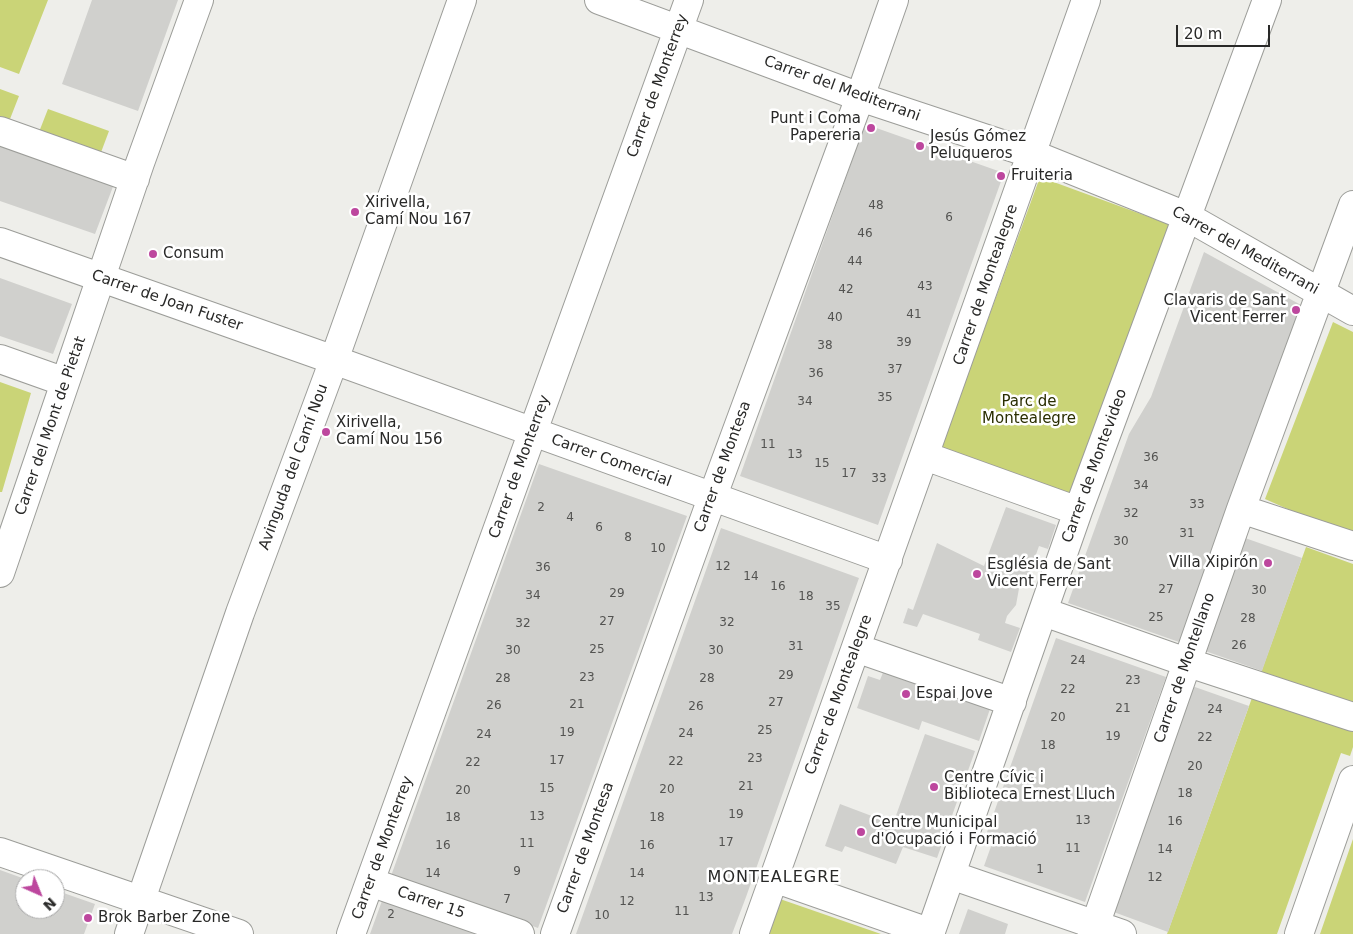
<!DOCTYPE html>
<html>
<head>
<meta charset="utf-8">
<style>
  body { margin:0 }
  #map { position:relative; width:1353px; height:934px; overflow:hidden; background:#eeeeea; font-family:"DejaVu Sans",sans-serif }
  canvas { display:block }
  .north { position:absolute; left:15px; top:869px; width:50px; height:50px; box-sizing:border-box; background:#fff; border:1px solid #a9a9a9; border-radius:50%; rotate:136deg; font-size:14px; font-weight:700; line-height:20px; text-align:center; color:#292928 }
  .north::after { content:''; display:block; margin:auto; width:18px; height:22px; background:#bd479e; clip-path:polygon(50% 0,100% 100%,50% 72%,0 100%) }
  .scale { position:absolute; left:1176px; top:25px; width:94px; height:22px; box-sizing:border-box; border:2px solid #292928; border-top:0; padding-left:6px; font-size:15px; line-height:18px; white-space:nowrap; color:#292928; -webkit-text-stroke:4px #fff; paint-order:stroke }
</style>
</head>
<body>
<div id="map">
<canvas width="1353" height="934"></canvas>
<div class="north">N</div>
<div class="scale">20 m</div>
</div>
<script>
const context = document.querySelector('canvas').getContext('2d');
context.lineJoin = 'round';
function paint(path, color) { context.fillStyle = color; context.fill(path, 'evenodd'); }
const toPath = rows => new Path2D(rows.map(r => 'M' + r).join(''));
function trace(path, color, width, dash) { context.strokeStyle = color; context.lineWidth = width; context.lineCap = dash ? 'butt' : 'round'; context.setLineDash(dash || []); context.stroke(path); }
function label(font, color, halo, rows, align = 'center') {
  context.font = font + ' "DejaVu Sans",sans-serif'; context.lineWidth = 5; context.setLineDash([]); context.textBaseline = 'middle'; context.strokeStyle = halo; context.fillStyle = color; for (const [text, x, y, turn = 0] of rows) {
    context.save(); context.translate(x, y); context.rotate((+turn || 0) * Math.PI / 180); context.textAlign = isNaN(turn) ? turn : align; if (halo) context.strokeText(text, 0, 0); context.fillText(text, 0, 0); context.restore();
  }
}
paint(toPath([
  [0,0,48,0,19,74,0,67],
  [0,89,19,96,10,119,0,116],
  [48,109,109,131,100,155,39,132],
  [1040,177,1171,225,1071,500,939,453],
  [1333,322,1353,332,1353,538,1265,499],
  [0,382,31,393,2,492,0,492],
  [1306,547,1353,564,1353,711,1259,678],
  [1253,695,1353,730,1353,747,1350,756,1341,753,1277,934,1167,934],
  [1353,839,1353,934,1320,934],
  [780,899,881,934,768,934]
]), '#cad477');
paint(toPath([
  [92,0,178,0,138,111,62,84],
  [865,124,1004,173,878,525,740,476],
  [0,143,114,184,95,234,0,201],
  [1204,252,1301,305,1179,642,1068,603,1129,434,1151,397],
  [0,278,72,304,53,354,0,336],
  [539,464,687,516,538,928,391,876],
  [1006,507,1056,525,1048,549,1039,546,1025,585,1020,583,1016,605,1007,616,1005,623,1020,628,1011,652,978,640,980,634,923,614,917,627,903,623,908,608,913,610,937,543,984,566],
  [721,528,859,578,746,897,732,934,576,934],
  [1245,538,1302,558,1262,671,1205,651],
  [1056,638,1166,677,1085,902,984,866,994,838,986,835],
  [884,670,990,709,979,741,922,721,919,730,857,708,868,676,880,680],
  [1192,686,1249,706,1168,932,1111,911],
  [925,734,975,751,937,858,903,847,896,864,845,846,842,852,825,846,840,804,893,824],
  [0,870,25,879,25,909,55,909,55,890,95,904,84,934,0,934],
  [383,898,485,934,370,934],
  [968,909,1008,924,1005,934,959,934]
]), '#d0d0cd');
const minor = toPath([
  [599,0,860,97,1032,154,1186,216,1353,311],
  [0,131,135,179],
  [0,242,334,360,888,560],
  [0,359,65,382],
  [925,456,1078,511],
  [1241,509,1353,546],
  [0,573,140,163,199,0],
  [1044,612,1186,662,1353,717],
  [856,648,1012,702],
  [0,852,239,934],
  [951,875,1122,934],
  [774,878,931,933],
  [370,882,520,934],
  [129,934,240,613,334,360,462,0],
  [351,934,689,0],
  [555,934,712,498,860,97,894,0],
  [754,934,1086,0],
  [930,934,1078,511,1267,0],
  [1092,934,1241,509,1353,205],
  [1299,934,1353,780]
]);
trace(minor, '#9c9d99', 30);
trace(minor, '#fff', 28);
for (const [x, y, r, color] of [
  [871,128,5,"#bd479e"],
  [920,146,5,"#bd479e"],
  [1001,176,5,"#bd479e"],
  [355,212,5,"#bd479e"],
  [153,254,5,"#bd479e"],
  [1296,310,5,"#bd479e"],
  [326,432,5,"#bd479e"],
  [1268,563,5,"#bd479e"],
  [977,574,5,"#bd479e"],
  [906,694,5,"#bd479e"],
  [934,787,5,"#bd479e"],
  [861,832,5,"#bd479e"],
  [88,918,5,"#bd479e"]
]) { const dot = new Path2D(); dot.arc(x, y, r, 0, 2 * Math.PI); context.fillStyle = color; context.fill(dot); trace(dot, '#fff', 2); }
label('12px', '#535351', null, [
  ["48",876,206],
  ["6",949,218],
  ["46",865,234],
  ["44",855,262],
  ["43",925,287],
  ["42",846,290],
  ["41",914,315],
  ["40",835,318],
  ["39",904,343],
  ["38",825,346],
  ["37",895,370],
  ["36",816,374],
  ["35",885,398],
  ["34",805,402],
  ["11",768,445],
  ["13",795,455],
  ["36",1151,458],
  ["15",822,464],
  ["17",849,474],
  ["33",879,479],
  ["34",1141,486],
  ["33",1197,505],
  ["2",541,508],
  ["32",1131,514],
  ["4",570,518],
  ["6",599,528],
  ["31",1187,534],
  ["8",628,538],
  ["30",1121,542],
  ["10",658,549],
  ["12",723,567],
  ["36",543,568],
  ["14",751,577],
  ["16",778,587],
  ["27",1166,590],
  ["30",1259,591],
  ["29",617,594],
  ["34",533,596],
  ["18",806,597],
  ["35",833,607],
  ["25",1156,618],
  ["28",1248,619],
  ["27",607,622],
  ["32",727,623],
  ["32",523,624],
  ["26",1239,646],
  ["31",796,647],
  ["25",597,650],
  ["30",513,651],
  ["30",716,651],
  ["24",1078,661],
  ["29",786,676],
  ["23",587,678],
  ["28",503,679],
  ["28",707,679],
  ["23",1133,681],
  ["22",1068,690],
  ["27",776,703],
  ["21",577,705],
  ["26",494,706],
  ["26",696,707],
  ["21",1123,709],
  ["24",1215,710],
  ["20",1058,718],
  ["25",765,731],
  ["19",567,733],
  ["24",686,734],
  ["24",484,735],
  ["19",1113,737],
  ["22",1205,738],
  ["18",1048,746],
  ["23",755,759],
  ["17",557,761],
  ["22",676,762],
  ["22",473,763],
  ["20",1195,767],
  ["21",746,787],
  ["15",547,789],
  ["20",667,790],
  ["20",463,791],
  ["18",1185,794],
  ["19",736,815],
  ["13",537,817],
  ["18",453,818],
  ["18",657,818],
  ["13",1083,821],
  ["16",1175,822],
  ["17",726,843],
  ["11",527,844],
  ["16",443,846],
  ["16",647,846],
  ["11",1073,849],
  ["14",1165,850],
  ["1",1040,870],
  ["9",517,872],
  ["14",433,874],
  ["14",637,874],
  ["12",1155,878],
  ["13",706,898],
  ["7",507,900],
  ["12",627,902],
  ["11",682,912],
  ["2",391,915],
  ["10",602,916]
]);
label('15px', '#292928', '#fff', [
  ["Carrer de Monterrey",658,86,-70],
  ["Carrer del Mediterrani",842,89,20],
  ["Carrer del Mediterrani",1245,251,29],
  ["Carrer de Montealegre",986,285,-71],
  ["Carrer de Joan Fuster",167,301,19],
  ["Carrer del Mont de Pietat",51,426,-71],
  ["Carrer Comercial",611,461,20],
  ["Carrer de Montevideo",1095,466,-70],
  ["Avinguda del Camí Nou",294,467,-70],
  ["Carrer de Monterrey",520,467,-70],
  ["Carrer de Montesa",723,467,-70],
  ["Carrer de Montellano",1185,668,-71],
  ["Carrer de Montealegre",839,695,-70],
  ["Carrer de Monterrey",383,848,-70],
  ["Carrer de Montesa",586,848,-70],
  ["Carrer 15",431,903,19]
]);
label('15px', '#292928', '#fff', [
  ["Punt i Coma",861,119,"right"],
  ["Papereria",861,136,"right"],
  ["Jesús Gómez",930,137],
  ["Peluqueros",930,154],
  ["Fruiteria",1011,176],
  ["Xirivella,",365,203],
  ["Camí Nou 167",365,220],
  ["Consum",163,254],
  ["Clavaris de Sant",1286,301,"right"],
  ["Vicent Ferrer",1286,318,"right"],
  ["Xirivella,",336,423],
  ["Camí Nou 156",336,440],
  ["Villa Xipirón",1258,563,"right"],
  ["Església de Sant",987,565],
  ["Vicent Ferrer",987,582],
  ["Espai Jove",916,694],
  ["Centre Cívic i",944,778],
  ["Biblioteca Ernest Lluch",944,795],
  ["Centre Municipal",871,823],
  ["d'Ocupació i Formació",871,840],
  ["Brok Barber Zone",98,918]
], 'left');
label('15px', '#2a2e02', '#fff', [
  ["Parc de",1029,402],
  ["Montealegre",1029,419]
]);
context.letterSpacing = '1px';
label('16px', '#292928', '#fff', [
  ["MONTEALEGRE",774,878]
]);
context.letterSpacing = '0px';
</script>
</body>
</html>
